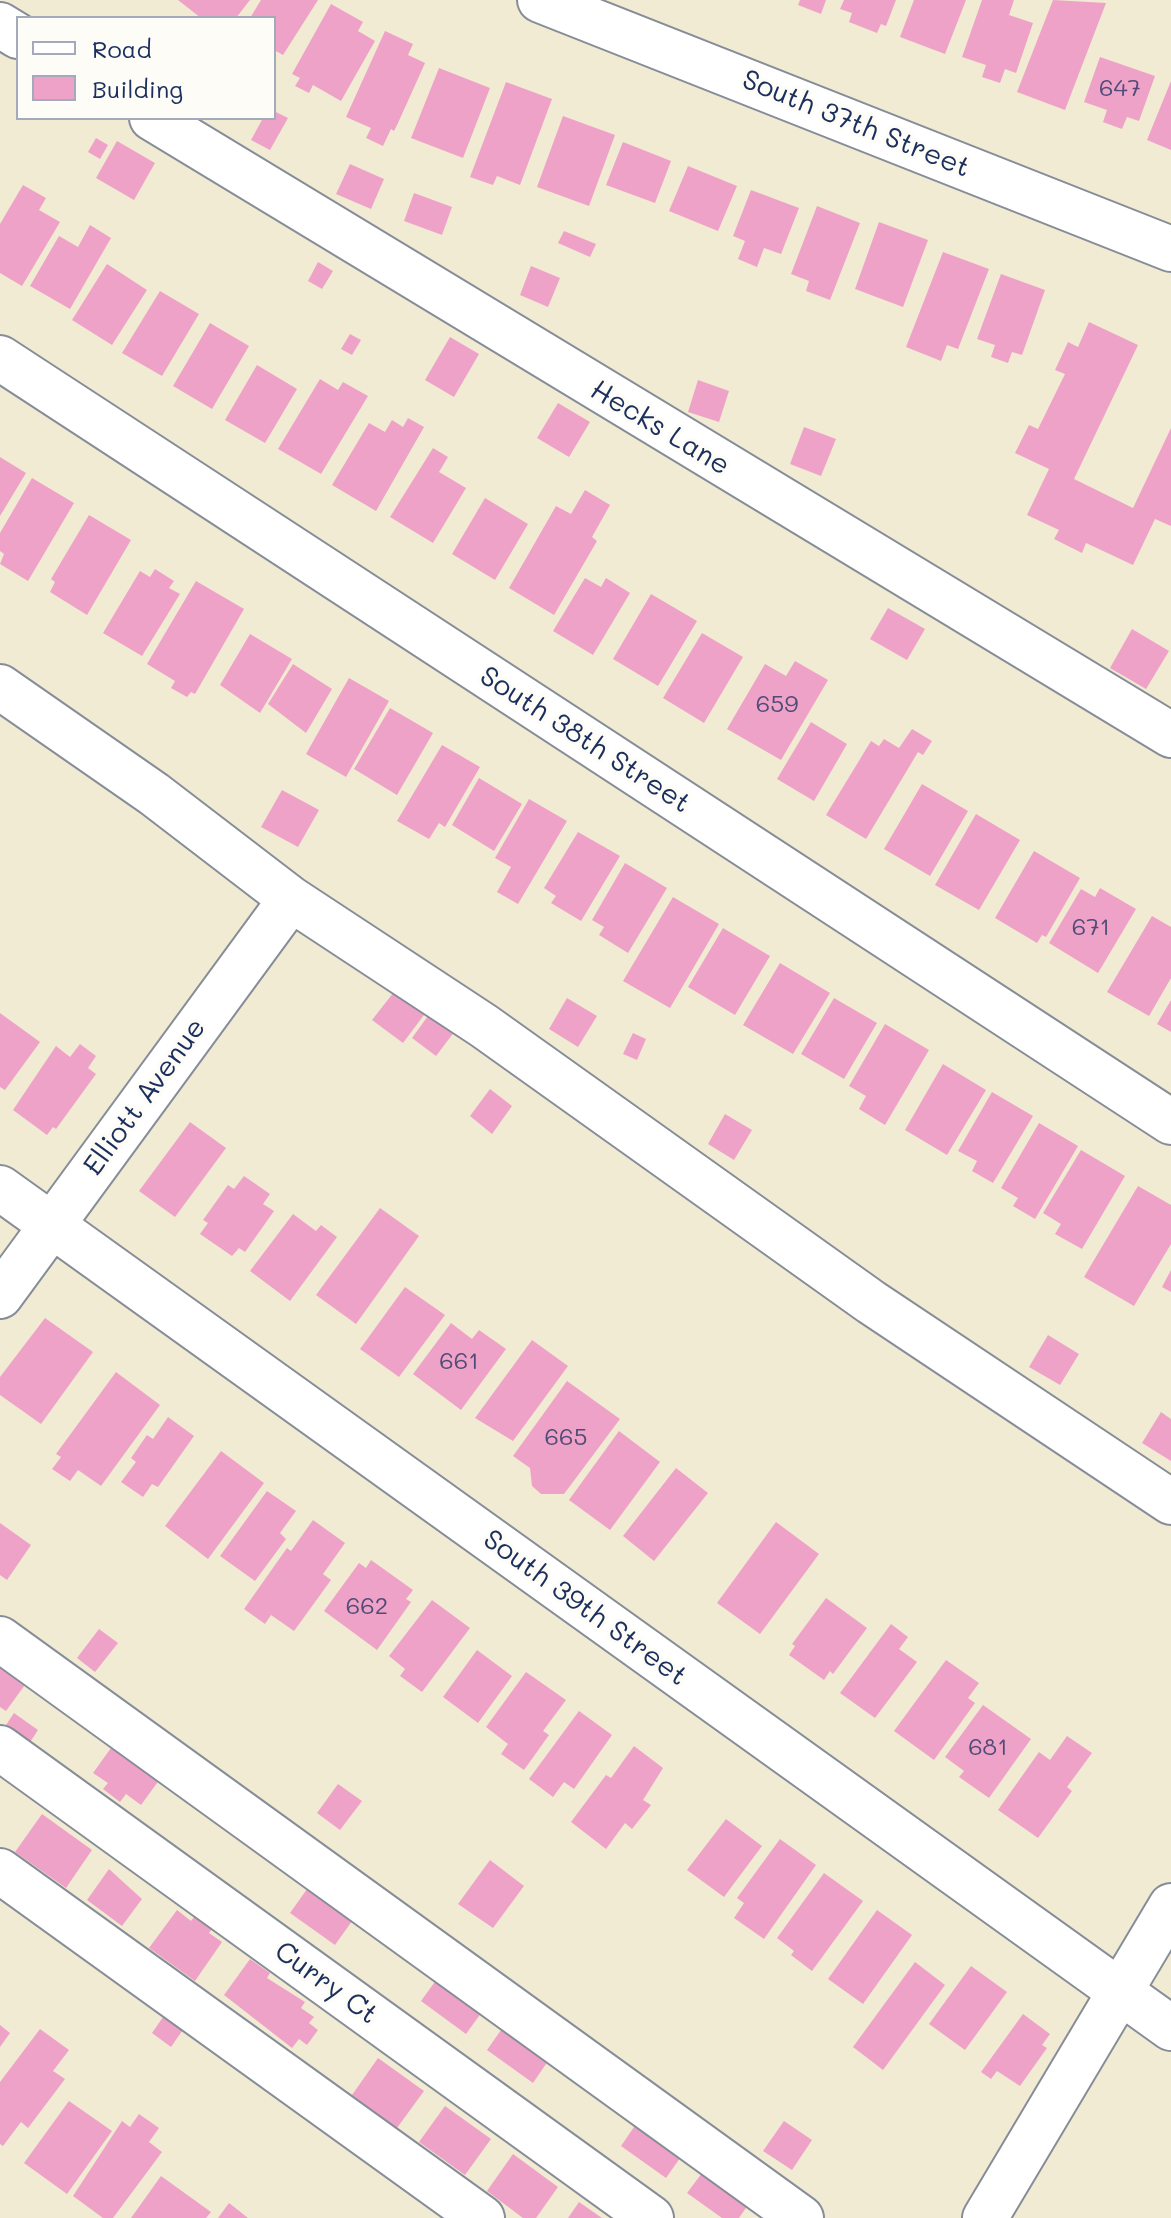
<!DOCTYPE html>
<html>
<head>
<meta charset="utf-8">
<style>
  body { margin:0 }
  #map { position:relative; width:1171px; height:2218px; overflow:hidden; background:#f1ebd3; font-family:Mali,sans-serif }
  canvas { display:block }
  .legend { position:absolute; left:16px; top:16px; width:260px; height:104px; box-sizing:border-box; background:#fdfcf7; border:2px solid #a3aaba; margin:0; padding:10px 14px; list-style:none; font-size:24px; color:#1b2f5e }
  .legend li { display:flex; align-items:center; gap:16px; height:40px }
  .legend b { width:40px; border:2px solid #a3aaba }
</style>
</head>
<body>
<div id="map">
<canvas width="1171" height="2218"></canvas>
<ul class="legend">
<li><b style="height:10px;background:#fff"></b>Road</li>
<li><b style="height:22px;background:#efa2c8"></b>Building</li>
</ul>
</div>
<script>
const context = document.querySelector('canvas').getContext('2d');
context.lineJoin = 'round';
function paint(path, color) { context.fillStyle = color; context.fill(path, 'evenodd'); }
const toPath = rows => new Path2D(rows.map(r => 'M' + r).join(''));
function trace(path, color, width, dash) { context.strokeStyle = color; context.lineWidth = width; context.lineCap = dash ? 'butt' : 'round'; context.setLineDash(dash || []); context.stroke(path); }
function label(font, color, halo, rows, align = 'center') {
  context.font = font + ' Mali,sans-serif'; context.lineWidth = 7; context.setLineDash([]); context.textBaseline = 'middle'; context.strokeStyle = halo; context.fillStyle = color; for (const [text, x, y, turn = 0] of rows) {
    context.save(); context.translate(x, y); context.rotate((+turn || 0) * Math.PI / 180); context.textAlign = isNaN(turn) ? turn : align; if (halo) context.strokeText(text, 0, 0); context.fillText(text, 0, 0); context.restore();
  }
}
paint(toPath([
  [178,0,250,0,236,18,201,18],
  [261,0,318,0,283,55,274,50,274,18,250,18],
  [800,0,826,0,821,14,798,5],
  [844,0,896,0,886,26,881,24,877,33,849,22,852,13,840,9],
  [914,0,966,0,945,54,900,37],
  [982,0,1014,0,1009,15,1033,23,1016,73,1005,69,1000,83,982,77,986,65,962,57],
  [1053,0,1106,3,1065,110,1017,92],
  [331,4,363,22,358,31,375,41,341,101,313,85,309,93,295,86,300,78,292,74],
  [385,31,413,44,408,55,425,63,398,123,394,131,391,129,383,146,366,138,371,128,346,117],
  [1100,57,1155,76,1139,121,1127,117,1122,129,1111,125,1103,122,1107,110,1084,102],
  [439,68,490,88,463,158,411,138],
  [1171,81,1171,150,1147,140],
  [506,82,552,99,520,185,497,176,493,185,470,177],
  [274,111,288,118,270,150,251,140,263,118,274,118],
  [563,116,615,135,589,206,537,187],
  [96,138,108,145,100,159,88,152],
  [117,141,155,163,134,200,96,178],
  [623,142,671,161,655,203,606,185],
  [350,164,384,179,371,209,336,194],
  [688,166,737,186,718,231,669,211],
  [23,185,46,198,39,210,60,222,22,286,0,273,0,224],
  [751,190,799,208,781,254,764,248,757,267,738,259,745,241,733,236],
  [414,193,452,207,442,235,404,221],
  [817,206,860,223,830,300,806,291,809,281,791,274],
  [879,222,928,240,903,307,855,289],
  [90,225,111,238,70,309,30,286,59,236,78,247],
  [564,231,596,244,590,257,558,243],
  [943,252,989,269,958,349,947,345,941,361,906,347],
  [318,262,333,271,322,289,308,281],
  [107,264,147,290,112,345,72,320],
  [531,266,560,278,548,307,520,295],
  [1001,274,1045,290,1022,355,1012,352,1008,363,991,357,995,345,977,339],
  [160,291,199,314,162,376,122,353],
  [1089,322,1138,345,1074,479,1133,508,1171,428,1171,526,1155,519,1133,565,1086,543,1082,553,1054,539,1059,530,1027,515,1049,469,1015,453,1029,425,1038,429,1065,374,1055,370,1068,342,1078,347],
  [210,323,249,346,212,409,173,386],
  [350,334,361,340,352,355,341,349],
  [450,337,479,354,454,397,425,380],
  [257,365,297,389,265,443,225,420],
  [320,379,338,390,343,382,368,396,321,474,278,449],
  [698,380,729,391,719,422,688,412],
  [558,403,590,422,569,457,537,438],
  [408,418,424,427,376,511,332,485,369,423,385,432,392,420,403,427],
  [804,427,836,439,821,476,790,464],
  [433,448,448,457,439,472,466,488,433,543,390,517],
  [0,457,26,473,0,516],
  [32,478,74,503,28,581,0,564,4,554,0,551,0,533],
  [585,490,610,505,592,537,597,541,554,615,509,588,556,506,571,514],
  [485,498,528,524,495,580,452,554],
  [89,515,131,540,87,615,50,592,55,582,51,579],
  [155,569,174,581,169,588,180,594,142,656,103,633,140,571,150,577],
  [585,578,601,587,606,578,630,593,593,655,553,631],
  [196,581,244,609,195,694,191,692,187,697,171,688,175,681,147,664],
  [651,594,697,621,658,686,613,659],
  [888,608,925,629,907,660,870,639],
  [1132,629,1169,651,1146,689,1110,668],
  [702,633,743,657,704,723,663,698],
  [250,634,292,659,260,713,220,685],
  [795,661,828,680,781,760,727,729,765,664,786,676],
  [293,664,332,689,306,733,268,704],
  [349,678,389,701,346,777,306,754],
  [390,708,433,733,397,795,354,769],
  [811,722,847,744,814,801,777,779],
  [912,729,932,741,923,755,918,752,866,839,826,815,871,741,879,746,884,739,899,748],
  [442,745,480,767,445,827,439,823,429,839,397,821],
  [479,778,522,804,494,851,452,825],
  [922,784,968,811,930,876,884,849],
  [282,790,319,810,298,847,261,827],
  [529,799,567,821,518,904,497,892,511,867,495,858],
  [976,814,1020,840,979,910,935,885],
  [578,832,620,856,581,921,551,903,556,896,544,888],
  [1034,851,1080,878,1046,937,1042,935,1037,943,995,918],
  [625,863,667,888,628,953,599,935,604,927,592,920],
  [1100,888,1136,909,1098,973,1049,943,1081,889,1095,897],
  [673,897,719,924,670,1008,623,981],
  [1152,916,1171,927,1171,978,1149,1016,1107,992],
  [723,928,770,956,735,1015,688,987],
  [780,963,830,993,793,1054,743,1025],
  [397,988,427,1011,403,1043,372,1020],
  [567,998,597,1016,578,1047,549,1029],
  [834,998,877,1023,844,1079,801,1054],
  [1171,1000,1171,1032,1157,1024],
  [433,1009,458,1027,436,1056,412,1038],
  [0,1013,40,1042,5,1090,0,1087],
  [885,1024,929,1050,885,1125,859,1109,866,1096,849,1086],
  [633,1033,646,1039,637,1060,623,1054],
  [80,1044,96,1056,88,1068,96,1074,56,1129,53,1127,47,1135,13,1110,56,1046,70,1057],
  [943,1064,986,1090,947,1155,905,1130],
  [490,1089,512,1106,492,1134,470,1116],
  [992,1092,1033,1116,993,1183,972,1171,977,1161,958,1151],
  [725,1114,752,1130,734,1160,708,1144],
  [190,1122,226,1148,175,1217,139,1191],
  [1039,1123,1078,1146,1035,1219,1013,1206,1018,1198,1001,1188],
  [1081,1150,1125,1176,1082,1249,1055,1234,1061,1224,1043,1213],
  [244,1176,270,1194,263,1204,274,1211,245,1252,239,1248,232,1256,200,1234,208,1223,203,1220,228,1185,234,1189],
  [1138,1186,1171,1205,1171,1244,1134,1306,1084,1277],
  [380,1208,419,1236,356,1324,316,1295],
  [293,1214,316,1231,321,1225,337,1237,290,1301,250,1271],
  [1171,1270,1171,1292,1162,1287],
  [405,1287,445,1315,399,1377,360,1349],
  [45,1318,93,1352,41,1424,0,1395,0,1377],
  [451,1323,472,1339,479,1330,506,1349,461,1410,413,1374],
  [1048,1335,1079,1354,1060,1385,1029,1367],
  [532,1340,568,1366,513,1441,475,1418],
  [116,1372,160,1405,101,1486,78,1470,70,1481,52,1469,61,1457,56,1454],
  [567,1381,620,1419,564,1494,541,1494,532,1486,530,1468,513,1456],
  [1161,1412,1171,1419,1171,1461,1142,1443],
  [168,1417,194,1436,158,1487,152,1484,143,1497,121,1482,136,1462,131,1458,147,1435,153,1439],
  [619,1431,660,1462,610,1530,569,1500],
  [221,1451,264,1483,208,1559,165,1526],
  [676,1468,708,1493,654,1561,623,1536],
  [267,1491,296,1511,280,1533,286,1539,255,1581,220,1556],
  [313,1520,345,1543,323,1574,331,1580,294,1631,271,1615,265,1624,244,1609,287,1548,291,1551],
  [776,1522,819,1554,760,1634,717,1603],
  [0,1523,31,1545,7,1580,0,1575],
  [371,1560,413,1590,406,1599,411,1602,377,1650,324,1611,359,1563,366,1568],
  [826,1598,867,1628,833,1674,830,1671,824,1680,789,1655,795,1646,792,1644],
  [432,1600,470,1628,422,1692,400,1676,405,1669,389,1656],
  [891,1624,908,1637,899,1649,917,1662,875,1718,840,1693],
  [99,1629,118,1643,95,1672,77,1658],
  [0,1646,35,1671,6,1711,0,1707],
  [477,1650,512,1676,478,1723,443,1697],
  [946,1660,979,1683,968,1698,975,1703,934,1760,894,1731],
  [526,1672,566,1700,543,1731,549,1735,524,1770,501,1754,508,1744,486,1727],
  [983,1705,1031,1739,989,1798,959,1777,964,1771,945,1757],
  [579,1711,612,1735,574,1789,564,1782,553,1797,529,1779],
  [14,1713,38,1730,23,1753,0,1734],
  [121,1734,168,1768,141,1805,126,1794,120,1802,103,1789,108,1783,93,1773],
  [1067,1736,1092,1753,1067,1787,1072,1791,1038,1838,998,1810,1039,1752,1050,1760],
  [634,1746,663,1768,643,1800,651,1805,632,1829,625,1823,606,1849,571,1822,606,1775,611,1778],
  [338,1784,362,1801,340,1830,317,1813],
  [42,1814,92,1850,66,1888,15,1852],
  [726,1819,762,1846,724,1897,687,1870],
  [780,1839,816,1865,764,1939,734,1918,744,1903,737,1898],
  [490,1860,524,1886,493,1928,458,1904],
  [109,1869,142,1899,122,1926,87,1900],
  [824,1873,863,1901,812,1971,791,1955,794,1951,777,1938],
  [317,1875,362,1907,335,1945,290,1913],
  [177,1910,191,1921,197,1913,214,1926,209,1933,222,1942,195,1981,149,1948],
  [877,1910,912,1935,863,2004,828,1979],
  [250,1959,270,1973,267,1978,305,2002,301,2008,314,2017,309,2023,318,2030,307,2045,299,2039,292,2048,224,1995],
  [915,1962,945,1985,883,2070,853,2047],
  [447,1965,492,1998,466,2034,421,2001],
  [971,1966,1007,1992,965,2050,929,2024],
  [170,2007,189,2021,171,2047,152,2033],
  [513,2013,559,2045,533,2083,487,2050],
  [1023,2014,1050,2034,1042,2045,1047,2048,1020,2086,997,2071,991,2079,981,2072],
  [0,2025,10,2033,0,2047],
  [40,2029,69,2050,53,2071,65,2079,28,2128,21,2122,3,2146,0,2144,0,2082],
  [378,2058,424,2091,397,2128,352,2095],
  [69,2101,112,2131,67,2194,24,2163],
  [445,2106,491,2139,465,2175,419,2142],
  [647,2108,692,2141,666,2178,621,2146],
  [139,2114,159,2128,149,2142,162,2152,113,2218,103,2218,73,2196,122,2121,130,2127],
  [784,2121,812,2140,792,2170,763,2151],
  [513,2154,558,2187,536,2218,523,2218,487,2191],
  [714,2157,759,2189,739,2218,722,2218,687,2193],
  [161,2176,211,2212,206,2218,131,2218],
  [579,2202,602,2218,568,2218],
  [229,2203,238,2210,248,2218,218,2218]
]), '#efa2c8');
const minor = toPath([
  [540,0,1171,249],
  [0,25,18,36],
  [152,118,1171,735],
  [0,358,1171,1122],
  [0,687,154,794,291,899,484,1026,871,1302,1171,1502],
  [0,1188,1171,2028],
  [0,1296,291,899],
  [0,1639,801,2218],
  [0,1748,651,2218],
  [0,1871,482,2218],
  [985,2218,1171,1906]
]);
trace(minor, '#868d98', 48);
trace(minor, '#fff', 44);
label('24px', '#504c78', null, [
  ["647",1120,89],
  ["659",777,705],
  ["671",1091,928],
  ["661",459,1362],
  ["665",566,1438],
  ["662",367,1607],
  ["681",988,1748]
]);
label('28px', '#1b2f5e', '#fdfcf7', [
  ["South 37th Street",856,124,22],
  ["Hecks Lane",660,428,31],
  ["South 38th Street",585,740,33],
  ["Elliott Avenue",145,1097,-54],
  ["South 39th Street",585,1608,36],
  ["Curry Ct",326,1983,36]
]);
</script>
</body>
</html>
